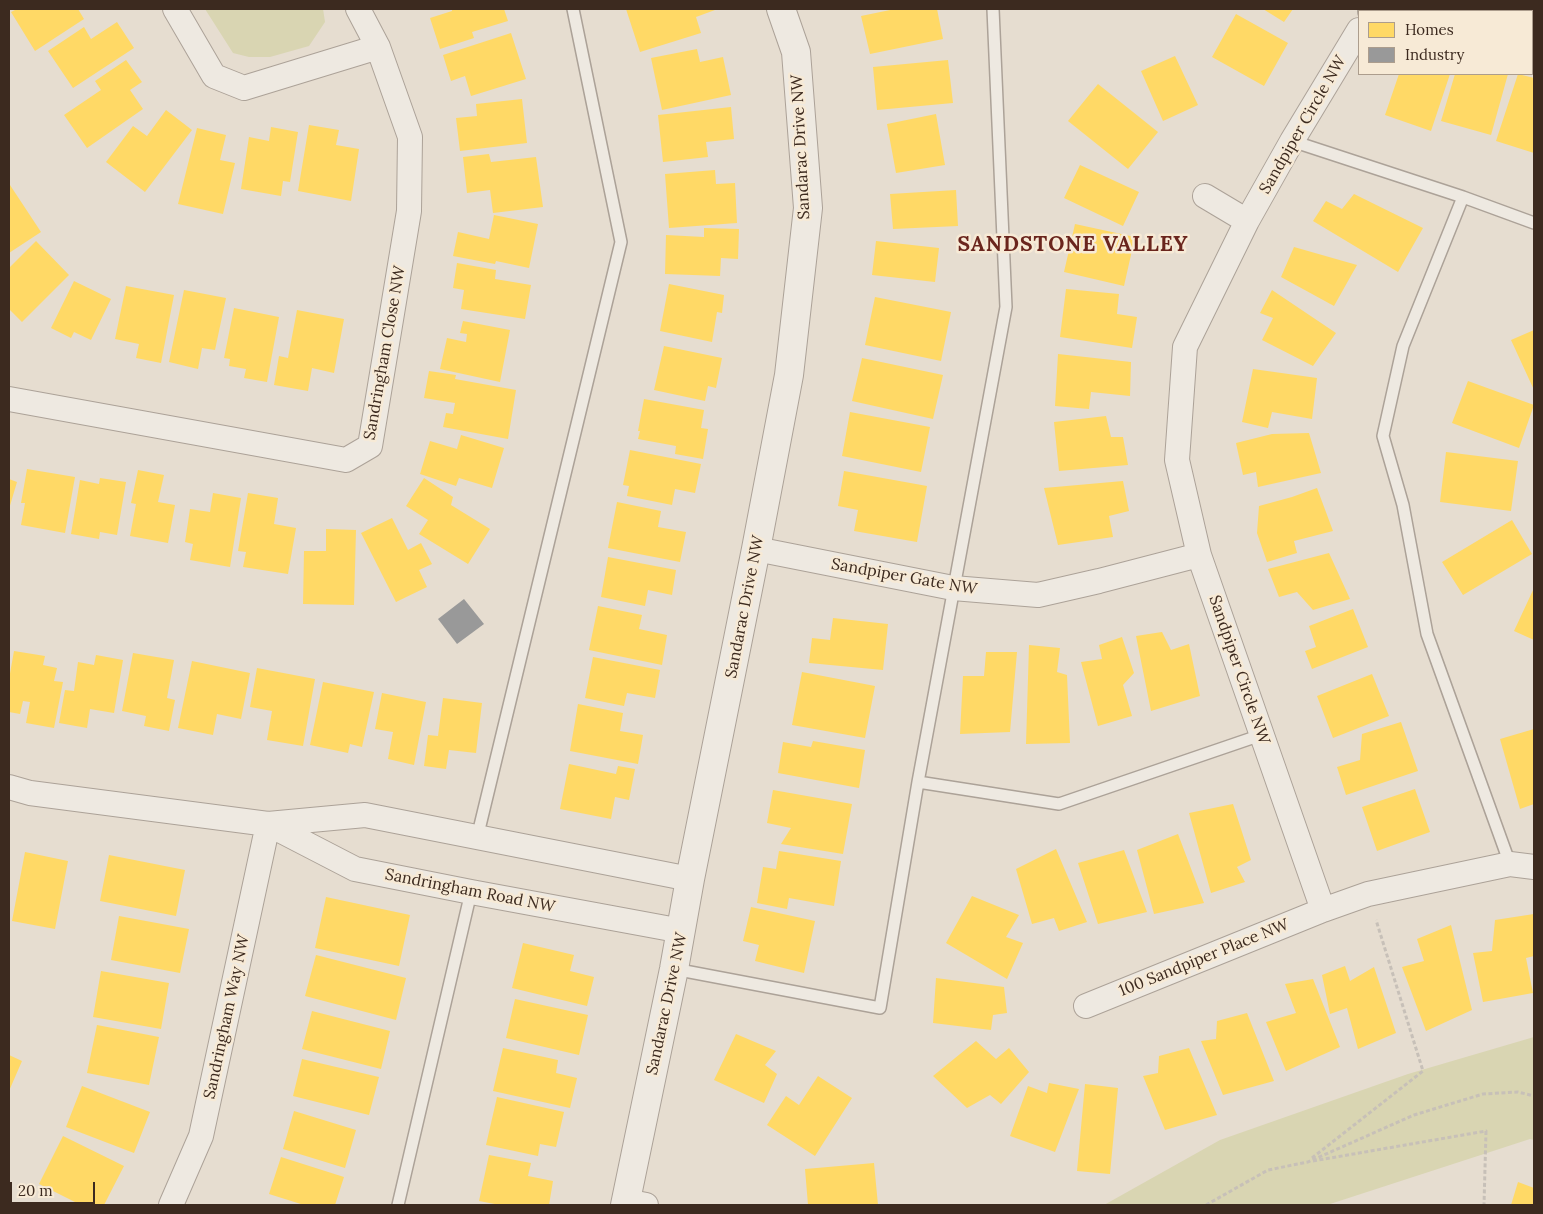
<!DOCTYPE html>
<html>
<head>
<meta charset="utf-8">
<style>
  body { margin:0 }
  #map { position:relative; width:1543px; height:1214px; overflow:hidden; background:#e6ddd0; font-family:Lora,serif }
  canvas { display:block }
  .frame { position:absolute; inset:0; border:10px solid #3c2a1f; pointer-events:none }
  .legend { position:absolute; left:1358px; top:10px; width:175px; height:65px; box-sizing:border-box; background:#f7ead6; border:1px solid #ac9d8d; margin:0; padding:6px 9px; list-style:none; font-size:15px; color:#3c2a1f }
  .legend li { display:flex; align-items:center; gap:10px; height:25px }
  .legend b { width:25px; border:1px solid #ac9d8d }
  .scale { position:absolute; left:10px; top:1182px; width:85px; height:22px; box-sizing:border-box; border:2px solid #3c2a1f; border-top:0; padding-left:6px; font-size:15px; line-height:18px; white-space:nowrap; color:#3c2a1f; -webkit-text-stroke:4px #f7ead6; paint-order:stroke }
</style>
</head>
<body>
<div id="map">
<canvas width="1543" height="1214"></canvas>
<div class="frame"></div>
<ul class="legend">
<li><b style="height:14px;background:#ffd966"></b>Homes</li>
<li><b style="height:14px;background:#999"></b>Industry</li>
</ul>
<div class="scale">20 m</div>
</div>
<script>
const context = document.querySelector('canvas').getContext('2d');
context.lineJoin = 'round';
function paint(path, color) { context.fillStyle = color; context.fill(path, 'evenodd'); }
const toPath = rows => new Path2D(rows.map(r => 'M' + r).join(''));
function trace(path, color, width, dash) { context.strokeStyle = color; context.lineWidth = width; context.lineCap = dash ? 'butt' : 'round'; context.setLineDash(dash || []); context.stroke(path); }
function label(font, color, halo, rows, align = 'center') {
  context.font = font + ' Lora,serif'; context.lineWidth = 5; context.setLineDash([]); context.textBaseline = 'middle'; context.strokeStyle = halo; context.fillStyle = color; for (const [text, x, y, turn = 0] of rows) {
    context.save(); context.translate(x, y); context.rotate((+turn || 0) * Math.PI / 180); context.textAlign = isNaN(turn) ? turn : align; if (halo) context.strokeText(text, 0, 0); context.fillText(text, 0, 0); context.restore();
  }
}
paint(toPath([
  [205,9,323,9,325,22,309,46,270,57,249,57,233,53],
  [1534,1037,1534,1140,1530,1139,1327,1205,1104,1205,1220,1140,1408,1074]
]), '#d9d5b2');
paint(toPath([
  [17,9,78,9,84,19,35,51,11,12],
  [452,9,504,9,508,21,472,32,474,38,440,49,430,18,452,11],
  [626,9,714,9,715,10,696,17,701,33,640,52],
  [895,9,937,9,943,39,870,54,861,16],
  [1263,9,1293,9,1284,22],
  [1236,14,1288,43,1264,86,1212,57],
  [117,22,134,48,73,88,48,51,84,27,91,39],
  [511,33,526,79,471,96,465,76,451,81,443,55],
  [697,49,700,62,723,57,731,95,662,110,651,58],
  [1175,56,1198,105,1163,121,1141,71],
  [126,60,142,82,130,90,143,109,87,148,64,115,101,90,95,81],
  [948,60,953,103,877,110,873,67],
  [1399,74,1450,74,1431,131,1385,115],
  [1455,74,1508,74,1491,135,1441,121],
  [1518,74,1534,78,1534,153,1496,141],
  [1098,84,1158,132,1128,169,1068,121],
  [522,99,527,143,460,151,456,118,477,116,476,104],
  [731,107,734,139,706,142,708,157,663,162,658,115],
  [166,110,192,130,145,192,106,162,133,126,147,136],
  [936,114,945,165,896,173,887,124],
  [309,125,339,130,336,145,359,149,351,201,298,191],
  [271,127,298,132,290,182,283,181,281,196,241,189,249,137,269,141],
  [197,128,226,135,220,160,235,163,223,214,178,204],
  [489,154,491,162,536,157,543,207,493,213,490,190,467,193,463,157],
  [1080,165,1139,192,1123,226,1064,198],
  [715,170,716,184,735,183,737,223,669,228,665,174],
  [10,185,41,232,9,253,9,186],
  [956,190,958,226,893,229,890,194],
  [1354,194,1423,228,1398,272,1313,221,1326,201,1342,209],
  [494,215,538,224,529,268,496,261,495,264,453,256,458,232,489,239],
  [1075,224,1135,237,1124,286,1064,272],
  [704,228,739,229,738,259,721,258,720,276,665,274,666,235,704,237],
  [36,241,69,275,22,322,9,309,9,292,10,290,9,288,9,268],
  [876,241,939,248,935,282,872,275],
  [1294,247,1357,265,1334,306,1281,277],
  [457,263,496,270,495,279,531,285,525,319,461,309,464,290,453,288],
  [74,281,111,299,91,340,74,332,71,338,51,328],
  [669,284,724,295,722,313,717,312,712,342,660,331],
  [126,286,174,295,161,363,136,358,139,344,115,339],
  [1066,289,1119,294,1117,314,1137,317,1132,348,1060,337],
  [184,290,226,298,215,350,202,348,198,369,169,362],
  [1272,290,1336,333,1313,366,1262,340,1273,318,1260,313],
  [875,297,951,312,941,361,865,345],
  [234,308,279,317,267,382,244,378,246,369,229,366,230,359,224,358],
  [297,310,344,319,334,373,312,368,308,391,274,385,279,356,288,358],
  [463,321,510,330,500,382,440,369,447,338,466,342,467,334,460,333],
  [1534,330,1534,390,1511,340],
  [664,346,722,358,716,388,708,386,705,401,654,390],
  [1058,354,1131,362,1130,396,1091,392,1089,409,1055,406],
  [862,358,943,375,933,419,852,401],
  [1253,369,1317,378,1312,419,1272,412,1268,428,1242,422],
  [429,371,456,375,455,379,516,390,508,439,443,427,446,413,453,414,455,403,424,398],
  [1468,381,1534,405,1519,448,1452,423],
  [644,399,704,410,701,428,708,429,703,459,675,454,676,446,638,439,640,431,638,431],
  [850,412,930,427,921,472,842,456],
  [1106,416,1111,437,1123,437,1128,465,1059,471,1054,422],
  [1309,433,1321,473,1258,487,1256,472,1243,475,1236,443,1272,434],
  [461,435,504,448,492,488,459,478,456,486,420,474,430,441,457,449],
  [630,450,701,464,695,493,675,489,672,505,627,496,629,486,623,485],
  [1446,452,1518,461,1511,511,1440,502],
  [27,469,75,477,65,533,21,525,25,503,21,503],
  [138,470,164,475,158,502,175,505,168,543,130,536,136,504,131,503],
  [844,471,927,486,917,542,854,531,858,510,838,506],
  [100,478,126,482,117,535,100,532,99,539,71,534,80,480,99,484],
  [424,478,453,497,451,505,490,529,468,564,419,534,428,520,406,506],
  [9,479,17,482,9,509],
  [1123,481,1129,511,1109,516,1113,537,1058,545,1044,488],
  [1317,488,1333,531,1294,541,1297,553,1267,562,1257,533,1259,506,1292,497],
  [213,493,241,498,230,567,190,560,193,544,185,542,190,509,210,512],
  [248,493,278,498,274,524,296,528,288,574,243,567,246,552,238,551],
  [617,502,661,511,658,527,686,532,680,562,608,548],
  [392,518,408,550,421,543,432,564,419,570,427,587,396,602,361,533],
  [1512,520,1532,554,1463,595,1442,562],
  [326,529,356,530,354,605,303,604,304,551,326,551],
  [1329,553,1350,599,1313,610,1297,592,1279,597,1268,569],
  [608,557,676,570,672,595,648,590,645,606,601,597],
  [1534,588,1534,640,1514,631],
  [598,606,642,615,639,629,667,635,662,665,589,650],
  [1353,609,1368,647,1312,669,1305,651,1316,647,1309,626],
  [833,618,888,624,883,670,809,663,812,638,830,640],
  [1162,632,1171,650,1189,644,1200,696,1151,711,1136,636],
  [1122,637,1134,673,1123,685,1132,716,1098,726,1081,662,1102,659,1099,645],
  [1029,645,1060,648,1057,672,1067,675,1070,743,1026,744],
  [14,651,45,656,43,665,57,668,54,681,63,682,54,728,26,723,30,702,23,701,20,714,9,712,9,679],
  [986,652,1017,652,1010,732,960,734,963,676,984,676],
  [133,653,174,660,167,698,175,700,169,731,144,726,146,716,122,711],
  [96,655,123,660,114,713,90,709,87,728,59,723,65,690,74,691,78,662,94,665],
  [593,657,660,670,655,698,627,693,624,706,585,698],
  [192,661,250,673,241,719,217,714,213,735,178,728],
  [257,668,315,679,303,746,267,740,272,711,250,707],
  [802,672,875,686,865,738,792,725],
  [1372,674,1389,716,1333,738,1317,696],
  [323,682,374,692,362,747,350,744,348,753,310,745],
  [382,693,426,702,414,765,388,759,393,732,375,729],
  [443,698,482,703,476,753,449,750,446,769,424,766,428,735,438,736],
  [578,704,623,713,620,731,643,735,638,764,570,751],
  [1401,722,1418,771,1346,795,1337,767,1360,760,1362,734],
  [1534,729,1534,804,1520,809,1500,739],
  [813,741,865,750,859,788,778,773,783,742,811,747],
  [569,764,616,774,618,766,635,769,629,800,615,797,611,819,560,809],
  [1415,789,1430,832,1377,851,1362,807],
  [773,790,852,804,843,854,781,844,791,828,767,823],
  [1233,804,1251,860,1237,867,1245,882,1211,893,1189,813],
  [1178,834,1204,903,1154,914,1137,850],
  [1056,849,1087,922,1059,931,1054,918,1032,924,1016,869],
  [1124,850,1147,912,1098,924,1078,863],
  [779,851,841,861,834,906,789,898,787,909,757,903,763,867,776,869],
  [25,852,68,861,55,929,12,921],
  [109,855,185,870,176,916,100,901],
  [972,896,1019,915,1006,937,1023,943,1007,979,946,943],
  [326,897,410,915,399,966,315,948],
  [751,907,815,921,804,973,755,961,759,945,743,941],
  [1534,914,1534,956,1526,958,1533,993,1483,1002,1473,953,1492,951,1495,920],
  [119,916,189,929,180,973,111,960],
  [1451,925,1472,1010,1426,1031,1402,967,1424,961,1417,939],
  [523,943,574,955,570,971,594,977,587,1006,512,988],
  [316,955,406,978,396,1020,305,996],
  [1345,966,1350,981,1374,967,1396,1033,1358,1049,1347,1008,1330,1014,1322,975],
  [101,971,169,983,161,1029,93,1017],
  [936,978,1004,987,1007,1013,993,1015,991,1030,933,1023],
  [1313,979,1340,1047,1286,1071,1266,1022,1296,1013,1285,984],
  [515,999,588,1015,579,1055,506,1038],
  [312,1011,390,1031,381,1069,302,1049],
  [1247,1013,1274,1081,1223,1095,1201,1041,1216,1039,1217,1021],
  [97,1025,159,1037,149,1085,87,1073],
  [736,1034,776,1051,765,1065,777,1074,764,1103,714,1080],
  [976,1041,996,1059,1009,1048,1029,1072,1001,1104,990,1095,967,1108,933,1076],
  [503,1048,558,1060,556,1073,577,1078,570,1108,493,1091],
  [1189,1048,1217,1115,1165,1130,1143,1076,1158,1073,1159,1056],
  [9,1055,22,1061,9,1091],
  [302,1059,379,1077,369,1115,293,1096],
  [818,1076,852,1098,815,1156,767,1125,786,1096,799,1105],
  [1049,1083,1079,1089,1055,1152,1010,1136,1028,1086,1047,1093],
  [1085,1084,1118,1088,1110,1174,1077,1171],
  [82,1086,150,1112,134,1153,66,1127],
  [497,1097,564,1112,556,1147,540,1144,538,1156,486,1145],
  [294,1111,356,1130,345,1168,283,1149],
  [63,1136,124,1166,104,1205,81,1205,39,1184],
  [489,1155,531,1163,528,1176,553,1181,549,1205,500,1205,479,1201],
  [281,1157,344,1177,335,1205,304,1205,269,1194],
  [874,1163,878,1205,808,1205,805,1169],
  [1518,1182,1534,1188,1534,1205,1511,1205]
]), '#ffd966');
paint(toPath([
  [464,599,484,624,457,644,438,619]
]), '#999');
const service = toPath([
  [1292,141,1463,197,1534,223],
  [1463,197,1403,346,1383,436,1403,505,1427,634,1510,864],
  [918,782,1059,804,1261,735],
  [477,838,621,242,573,9],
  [674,969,880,1008,918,782,1006,307,993,9],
  [398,1205,471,892]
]);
const minor = toPath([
  [175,9,214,76,244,88,378,47],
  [1502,9,1510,11],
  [1370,11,1372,9],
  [1532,18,1534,19],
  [1205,196,1247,221],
  [9,399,346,460,370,446,409,211,410,137,378,47,358,9],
  [756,549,953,588,1038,595,1099,581,1199,555],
  [9,787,30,793,268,824,365,815,690,879],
  [268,824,355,869,471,892,682,931],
  [1323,910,1199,555,1177,460,1185,347,1247,221,1292,141,1359,30],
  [1086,1006,1323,910,1368,894,1510,864,1534,867],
  [626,1201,646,1205],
  [171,1205,201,1136,268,824]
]);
const tertiary = toPath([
  [625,1205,674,969,690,879,756,549,789,375,808,208,796,52,781,9]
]);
trace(service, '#aca298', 14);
trace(minor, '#aca298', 26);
trace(tertiary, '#aca298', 30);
trace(toPath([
  [1312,1158,1423,1071,1376,920],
  [1313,1161,1486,1131,1484,1205],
  [1206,1205,1268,1170,1308,1162,1414,1115,1483,1094,1518,1092,1534,1096]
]), '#c7c0b8', 3, [4, 2.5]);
trace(service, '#eee9e1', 11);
trace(minor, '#eee9e1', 24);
trace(tertiary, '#eee9e1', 28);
label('16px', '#3c2a1f', '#f7ead6', [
  ["Sandpiper Circle NW",1303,125,-60],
  ["Sandarac Drive NW",801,147,-93],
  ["Sandringham Close NW",385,353,-80],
  ["Sandpiper Gate NW",904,577,10],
  ["Sandarac Drive NW",745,607,-79],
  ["Sandpiper Circle NW",1239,670,71],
  ["Sandringham Road NW",470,891,11],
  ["100 Sandpiper Place NW",1204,958,-22],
  ["Sandarac Drive NW",667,1004,-78],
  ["Sandringham Way NW",227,1017,-78]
]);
context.letterSpacing = '1px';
label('bold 21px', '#6a251d', '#f7ead6', [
  ["SANDSTONE VALLEY",1073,245]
]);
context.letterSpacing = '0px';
</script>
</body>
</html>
